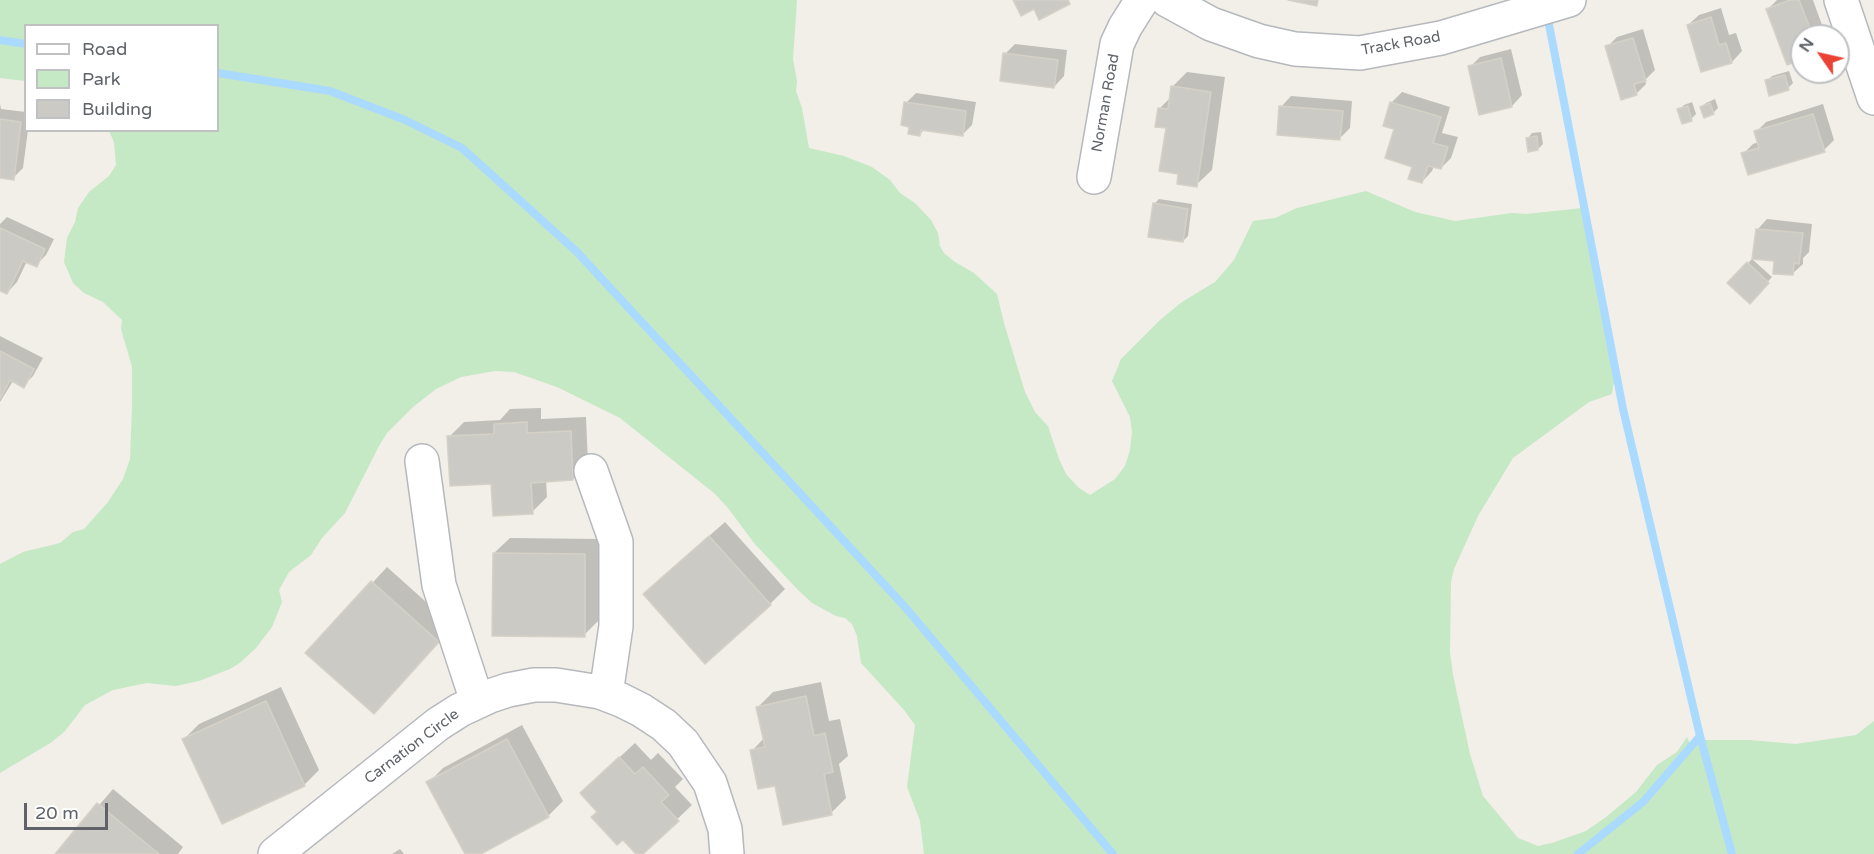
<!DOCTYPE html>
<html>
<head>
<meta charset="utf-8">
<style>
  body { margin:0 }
  #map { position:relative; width:1874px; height:854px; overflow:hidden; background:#f1efe8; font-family:"Varela Round",sans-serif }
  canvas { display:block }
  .legend { position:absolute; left:24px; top:24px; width:195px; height:108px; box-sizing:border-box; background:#fff; border:2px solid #bfc1c3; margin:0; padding:8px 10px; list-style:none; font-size:18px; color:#5f6368 }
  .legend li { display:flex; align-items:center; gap:12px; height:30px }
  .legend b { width:30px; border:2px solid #bfc1c3 }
  .north { position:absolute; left:1790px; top:24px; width:60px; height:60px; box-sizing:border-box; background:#fff; border:2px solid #bfc1c3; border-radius:50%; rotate:304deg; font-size:16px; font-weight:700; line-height:24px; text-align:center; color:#5f6368 }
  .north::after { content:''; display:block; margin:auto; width:21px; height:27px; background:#ea4335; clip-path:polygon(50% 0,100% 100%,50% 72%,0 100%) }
  .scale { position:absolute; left:24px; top:803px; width:84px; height:27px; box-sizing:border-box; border:3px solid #5f6368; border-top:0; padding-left:8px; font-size:18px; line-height:21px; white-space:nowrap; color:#5f6368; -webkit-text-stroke:4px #fff; paint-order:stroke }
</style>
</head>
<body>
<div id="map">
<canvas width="1874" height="854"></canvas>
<ul class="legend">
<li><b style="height:8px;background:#fff"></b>Road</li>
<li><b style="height:16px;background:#c5e8c5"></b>Park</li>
<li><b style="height:16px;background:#cccac5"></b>Building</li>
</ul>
<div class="north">N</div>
<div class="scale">20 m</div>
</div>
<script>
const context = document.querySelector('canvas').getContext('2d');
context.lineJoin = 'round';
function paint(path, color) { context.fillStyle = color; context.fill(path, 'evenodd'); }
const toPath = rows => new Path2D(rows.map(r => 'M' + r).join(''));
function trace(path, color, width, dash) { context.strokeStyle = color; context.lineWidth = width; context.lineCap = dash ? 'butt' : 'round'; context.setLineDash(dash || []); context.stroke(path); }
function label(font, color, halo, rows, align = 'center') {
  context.font = font + ' "Varela Round",sans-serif'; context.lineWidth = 4.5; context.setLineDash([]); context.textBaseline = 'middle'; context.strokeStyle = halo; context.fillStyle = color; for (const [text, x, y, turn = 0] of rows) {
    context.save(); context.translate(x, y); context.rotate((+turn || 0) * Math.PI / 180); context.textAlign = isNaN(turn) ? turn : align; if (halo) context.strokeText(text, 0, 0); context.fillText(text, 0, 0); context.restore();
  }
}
paint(toPath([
  [0,0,797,0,793,59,797,81,796,91,802,108,809,148,844,156,872,167,890,180,900,193,915,203,931,220,938,233,940,246,944,253,955,262,974,273,997,294,1004,323,1025,392,1035,412,1048,426,1059,459,1066,474,1079,488,1090,495,1115,479,1125,466,1130,450,1132,432,1130,417,1112,381,1121,359,1160,320,1182,302,1215,282,1234,260,1253,221,1275,218,1297,208,1366,191,1415,212,1455,221,1512,213,1526,214,1582,208,1591,233,1594,260,1603,291,1607,320,1613,341,1616,369,1612,394,1589,402,1513,458,1478,516,1454,569,1451,582,1450,652,1453,675,1470,754,1483,796,1518,838,1538,846,1552,843,1586,831,1606,817,1636,792,1657,765,1677,752,1687,737,1691,747,1705,740,1749,740,1796,744,1856,735,1874,721,1874,854,924,854,920,821,907,787,915,725,904,710,861,663,857,636,852,624,845,618,836,616,812,603,797,589,754,543,728,508,714,493,620,418,557,387,514,372,495,371,461,377,436,389,413,407,387,433,379,446,345,513,322,538,311,555,289,572,279,590,282,602,272,627,256,648,241,662,230,669,199,681,176,686,147,683,113,690,85,705,65,731,52,742,0,773,0,564,23,552,60,543,73,532,84,529,108,502,123,479,130,459,132,406,132,367,121,329,122,320,103,302,84,293,73,283,64,262,67,238,75,222,78,208,89,192,109,176,116,165,114,142,109,131,218,130,218,26,26,26,25,81,0,78]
]), '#c5e8c5');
paint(toPath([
  [1777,0,1813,0,1826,36,1802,36,1802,58,1768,9],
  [1721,8,1729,35,1736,33,1742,51,1732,62,1702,70,1688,25,1699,15],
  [1643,29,1655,70,1645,80,1646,84,1636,94,1607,47,1617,37],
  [1015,44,1067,50,1064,76,1054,87,1005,54],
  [1511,49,1522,95,1512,106,1470,67,1480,57],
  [1789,71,1793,83,1788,88,1767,81,1772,76],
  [1187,72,1225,77,1212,170,1196,185,1180,173,1167,127,1159,109,1171,97,1172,87],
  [1402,92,1450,107,1442,133,1458,137,1451,158,1441,168,1434,166,1432,171,1422,182,1395,128,1385,125,1392,102],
  [916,93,976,102,972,125,962,135,925,129,919,135,910,126,906,103],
  [1291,96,1352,101,1350,128,1340,138,1281,107],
  [1715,99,1718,108,1713,113,1701,107,1706,103],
  [1692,102,1696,114,1691,119,1679,110,1684,105],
  [0,104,1,109,26,112,26,130,28,130,23,168,13,178,0,177],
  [1823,104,1834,140,1824,150,1743,154,1753,144,1759,142,1756,132,1766,122],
  [1541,132,1543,144,1538,149,1528,138,1532,133],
  [1159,199,1192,204,1188,236,1183,241,1154,204],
  [7,217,54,239,46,255,36,265,27,261,17,282,7,293,0,289,0,224],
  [1767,219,1812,224,1809,252,1803,258,1803,264,1792,274,1776,260,1757,230],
  [1752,259,1772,277,1750,302,1729,283],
  [0,336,43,358,33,376,23,386,13,381,0,402],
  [541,408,541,419,586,417,588,464,573,479,546,480,547,497,532,512,492,482,449,437,464,422,500,420,510,409],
  [725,522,785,589,770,604,660,579],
  [510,538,600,539,599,620,584,635,494,553],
  [387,567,453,626,389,697,308,653],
  [821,682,829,721,840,719,848,756,839,764,846,798,831,813,776,784,752,751,764,738,758,707,773,692],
  [281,687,319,770,304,785,184,739,199,724],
  [522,725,563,801,548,816,478,854,467,854,428,783,443,768],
  [635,743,651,760,658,753,683,779,675,787,692,805,641,854,638,854,599,812,597,778],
  [113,789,183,847,178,854,57,854],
  [400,849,404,854,392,854]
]), '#0003');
trace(toPath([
  [1547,14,1623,409,1700,736,1732,854],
  [0,40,26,44],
  [218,73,330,91,405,120,462,148,577,252,905,607,1113,854],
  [1578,854,1643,802,1700,736]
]), '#aadaff', 8);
const building = toPath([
  [1013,0,1068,0,1070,4,1039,20,1034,9,1021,16,1013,0],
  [1288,0,1318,0,1317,6,1288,0],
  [1790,0,1799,0,1813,36,1802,36,1802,59,1787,65,1766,9,1790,0],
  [1711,17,1719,45,1726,43,1732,63,1701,72,1687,25,1711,17],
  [1633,38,1646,81,1634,84,1637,95,1621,100,1605,46,1633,38],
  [1003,53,1058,60,1054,88,1000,81,1003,53],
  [1501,58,1512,107,1479,115,1468,66,1501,58],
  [1785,75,1789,90,1769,96,1765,80,1785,75],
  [1171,86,1211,92,1197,187,1177,184,1178,174,1159,171,1166,128,1155,127,1158,108,1168,109,1171,86],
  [904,102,966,111,963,136,921,130,920,136,908,134,909,127,901,125,904,102],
  [1390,102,1441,117,1433,143,1448,147,1441,169,1428,166,1422,183,1408,179,1412,167,1385,158,1394,129,1383,126,1390,102],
  [1710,103,1714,114,1704,118,1700,107,1710,103],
  [1279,106,1343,111,1340,140,1277,135,1279,106],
  [1688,106,1692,121,1682,124,1677,109,1688,106],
  [1813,114,1825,152,1748,175,1741,153,1759,148,1754,131,1813,114],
  [0,119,21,122,14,180,0,178,0,119],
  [1537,136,1538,150,1528,152,1526,138,1537,136],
  [1153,203,1188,209,1183,242,1148,237,1153,203],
  [0,228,45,249,37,267,23,261,7,294,0,291,0,228],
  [1756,229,1803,233,1799,264,1794,263,1793,275,1773,274,1774,261,1752,259,1756,229],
  [1747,262,1769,283,1750,304,1727,283,1747,262],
  [0,351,34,369,24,388,10,380,0,399,0,351],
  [527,422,527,433,571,431,573,480,531,483,533,514,493,516,491,484,450,486,447,436,494,434,494,424,527,422],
  [709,536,771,605,705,664,643,594,709,536],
  [493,553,585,554,585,637,492,636,493,553],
  [371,581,439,642,374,714,305,653,371,581],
  [806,696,814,736,825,733,833,772,824,774,832,815,783,825,775,786,758,789,750,750,765,747,756,707,806,696],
  [266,701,305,786,222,824,182,739,266,701],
  [507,739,549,817,481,854,465,854,426,782,507,739],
  [619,757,635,774,643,767,669,795,661,802,679,821,643,854,636,854,623,840,617,845,591,817,597,812,580,793,619,757],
  [97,803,159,854,55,854,97,803]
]);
paint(building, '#cccac5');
trace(building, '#d6d1c6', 1.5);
const minor = toPath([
  [1167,0,1211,24,1259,41,1295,49,1360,53,1441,38,1569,0],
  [1841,0,1874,98],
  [1094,177,1117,44,1125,27,1142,0],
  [422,461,439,585,477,701],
  [591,471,616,542,616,626,606,694],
  [275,854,438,724,460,710,490,696,508,690,534,685,556,685,600,692,621,700,641,710,664,725,683,743,710,783,725,829,727,854]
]);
trace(minor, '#b5b8bc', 36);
trace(minor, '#fff', 33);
label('15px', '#5f6368', '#fff', [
  ["Track Road",1401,44,-10],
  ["Norman Road",1106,103,-80],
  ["Carnation Circle",412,747,-37]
]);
</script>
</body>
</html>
